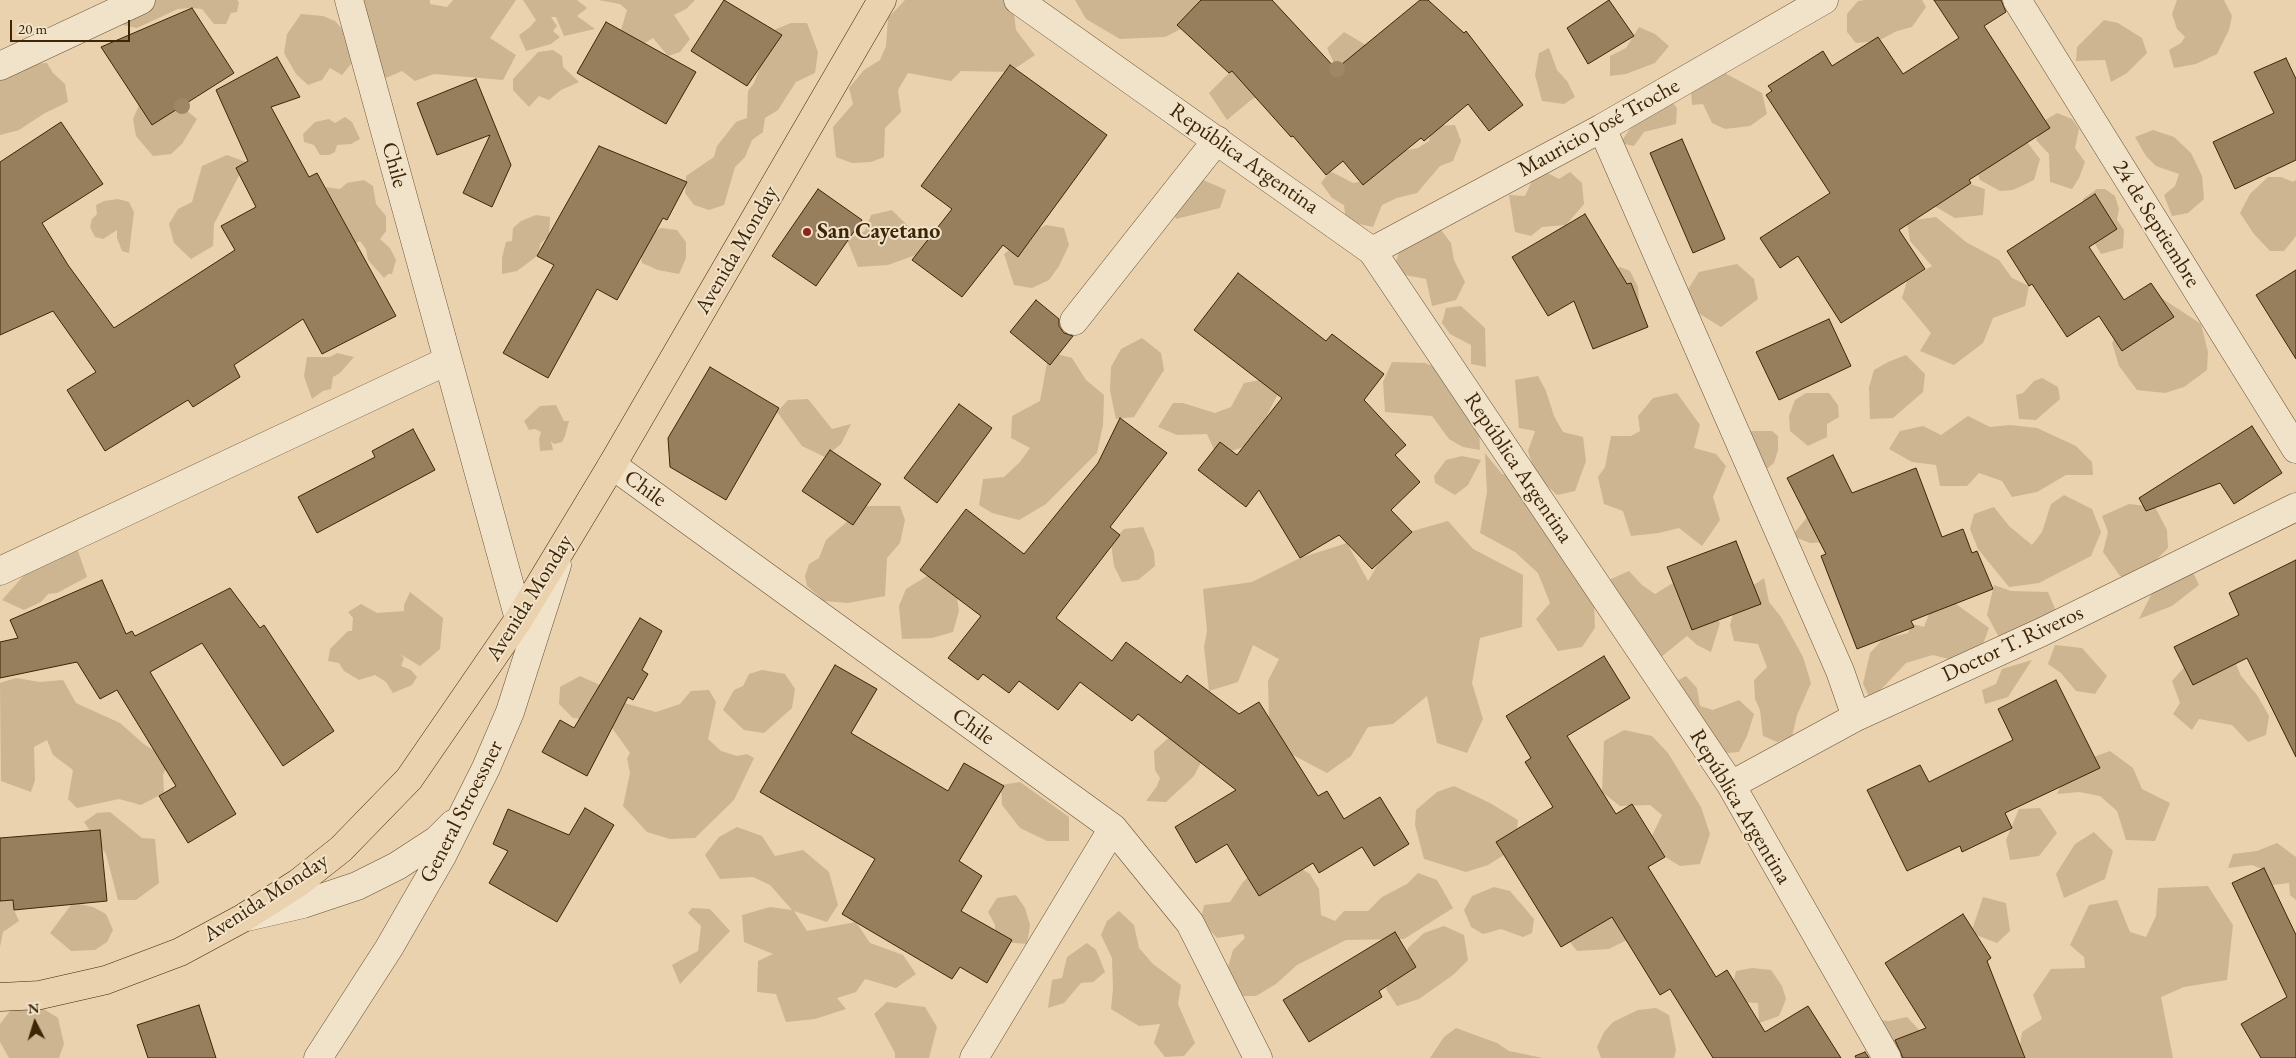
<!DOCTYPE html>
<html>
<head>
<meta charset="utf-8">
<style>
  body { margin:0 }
  #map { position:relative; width:2296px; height:1058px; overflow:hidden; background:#ead2ae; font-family:"EB Garamond",serif }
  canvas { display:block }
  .north { position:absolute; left:10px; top:998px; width:50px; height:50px; -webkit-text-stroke:4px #f1e2ca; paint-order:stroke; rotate:355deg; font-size:14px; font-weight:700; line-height:20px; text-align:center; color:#3d2506 }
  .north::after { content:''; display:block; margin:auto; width:18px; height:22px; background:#3d2506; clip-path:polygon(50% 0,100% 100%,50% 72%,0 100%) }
  .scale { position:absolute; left:10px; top:20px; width:120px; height:22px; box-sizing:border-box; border:2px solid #3d2506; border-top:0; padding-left:6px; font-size:15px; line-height:18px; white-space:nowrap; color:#3d2506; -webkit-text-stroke:4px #f1e2ca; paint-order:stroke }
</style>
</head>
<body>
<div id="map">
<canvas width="2296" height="1058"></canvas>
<div class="north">N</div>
<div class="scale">20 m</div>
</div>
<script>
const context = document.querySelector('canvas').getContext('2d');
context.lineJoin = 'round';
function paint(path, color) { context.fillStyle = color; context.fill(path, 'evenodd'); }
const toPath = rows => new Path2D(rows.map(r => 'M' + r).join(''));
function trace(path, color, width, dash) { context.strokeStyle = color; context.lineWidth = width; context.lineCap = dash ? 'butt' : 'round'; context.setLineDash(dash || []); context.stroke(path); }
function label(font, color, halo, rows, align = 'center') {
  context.font = font + ' "EB Garamond",serif'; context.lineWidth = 4; context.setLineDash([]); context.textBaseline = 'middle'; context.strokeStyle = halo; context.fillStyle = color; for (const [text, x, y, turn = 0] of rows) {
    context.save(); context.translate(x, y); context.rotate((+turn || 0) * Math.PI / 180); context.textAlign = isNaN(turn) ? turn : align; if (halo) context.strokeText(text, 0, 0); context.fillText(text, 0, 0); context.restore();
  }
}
paint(toPath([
  [127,0,237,0,239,2,237,12,231,13,226,24,214,24,202,9,192,8,178,9,137,28,123,25],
  [354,0,430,0,430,4,447,7,453,0,516,0,490,38,516,55,503,80,434,74,415,81,402,71,386,78,368,55],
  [523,0,577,0,587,8,577,16,595,29,564,36,556,17,551,17,557,26,553,31,560,37,551,44,526,51,519,35,529,28,536,20],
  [598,0,695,0,686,9,674,15,690,39,680,52,668,56,653,38,645,43,623,45,621,30,627,10,620,4],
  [905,0,1008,0,1014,14,1016,30,1035,55,1010,72,961,71,951,81,908,73,898,90,901,112,885,128,884,157,871,162,852,163,836,157,833,127,853,104,849,88,864,70,880,60,886,46,888,18],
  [1075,0,1220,0,1207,16,1165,37,1120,39,1086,19],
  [1865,0,1922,0,1926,7,1912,27,1897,31,1878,41,1856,43,1847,32,1847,14,1858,1],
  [2177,0,2224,0,2232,16,2229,30,2217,54,2196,64,2174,68,2169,50,2181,43,2185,37,2177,29,2172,14],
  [301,14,323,16,335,21,357,45,351,64,342,75,330,68,322,80,308,85,296,74,284,53,287,34],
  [2104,20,2118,23,2142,38,2147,53,2127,73,2111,82,2105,60,2076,61,2077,47],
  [791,23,807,23,818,52,815,73,796,82,778,110,765,118,763,132,752,140,745,157,735,167,724,205,709,210,694,205,685,193,686,176,714,157,717,146,736,122,747,118,748,91,754,83,759,70,754,53,759,36],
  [1639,27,1655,34,1669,46,1655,63,1626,74,1610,76,1610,56,1626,48],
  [1344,32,1376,51,1338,72,1327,48],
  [1549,48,1557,70,1567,81,1575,97,1564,104,1542,101,1535,75,1539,53],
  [553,50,562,56,563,67,579,82,561,90,549,100,539,96,529,107,513,90,513,79,538,52],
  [1252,50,1299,69,1251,100,1227,120,1209,93],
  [47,63,53,73,65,84,68,102,45,113,19,130,0,135,0,76,27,64],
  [1721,71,1762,93,1767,114,1750,126,1725,129,1712,123,1703,104,1692,105,1691,90],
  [169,96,197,119,182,144,171,154,153,156,136,136,133,119,139,105],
  [1671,101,1677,108,1676,124,1644,132,1634,146,1620,143,1635,122],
  [2057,113,2072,119,2079,129,2075,148,2085,162,2079,178,2072,189,2050,182,2049,154,2036,140,2042,122],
  [345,117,352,122,360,139,351,144,337,145,335,152,329,155,320,155,314,145,304,142,303,134,315,122,329,119,335,123],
  [1455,125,1461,141,1453,161,1440,166,1417,193,1397,198,1382,205,1373,227,1346,221,1344,205,1332,198,1321,183,1330,171,1353,183,1369,180,1398,152,1418,148,1429,141,1432,126],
  [2153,130,2174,137,2191,153,2202,176,2204,199,2188,213,2172,216,2164,195,2175,186,2179,174,2156,166,2146,156,2135,137],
  [2027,142,2040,159,2034,180,2013,190,2000,191,1980,180,1973,160],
  [227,155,246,162,214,224,213,246,191,259,174,243,169,224,178,209,192,202,202,166],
  [1538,168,1559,179,1570,172,1582,183,1584,204,1566,225,1542,227,1531,236,1515,232,1509,195,1525,196],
  [2268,177,2281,177,2293,182,2296,180,2296,236,2284,251,2270,251,2254,234,2240,213,2250,194],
  [1953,178,1985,189,1983,215,1955,218,1915,195],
  [1201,179,1226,190,1220,208,1176,219,1170,203],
  [364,180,373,186,376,204,386,216,386,231,380,239,390,248,396,260,392,274,388,274,384,278,368,260,366,249,360,241,352,245,325,187,340,189,347,183],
  [2097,189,2105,189,2115,196,2119,209,2117,220,2124,230,2123,248,2101,254,2091,237,2084,216,2083,199],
  [118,199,129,202,134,212,129,253,122,251,117,238,117,230,103,239,95,237,90,227,92,219,97,214,96,205,104,201],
  [892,210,908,226,930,238,924,252,888,265,858,267,847,240,865,231,871,215],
  [536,215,550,217,549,236,541,243,537,256,517,271,502,274,502,258,506,242,512,241,513,228,521,221],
  [1936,217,1966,242,1999,260,2012,278,2029,286,2025,306,1993,318,1983,343,1954,365,1920,351,1931,333,1902,298,1907,281,1932,266,1910,241,1907,221],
  [1046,225,1064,228,1069,245,1059,266,1049,280,1032,288,1014,285,1004,254,1029,234],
  [1438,226,1451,243,1454,260,1465,282,1456,300,1432,306,1426,279,1405,275,1396,261,1406,232],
  [661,228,677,230,686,242,686,258,679,274,658,270,642,263,639,246,646,237],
  [1737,264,1754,279,1758,299,1721,327,1680,302,1699,272],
  [1620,267,1630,271,1638,287,1640,313,1604,273],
  [2160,297,2201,324,2208,352,2207,370,2184,387,2165,393,2137,390,2119,366,2112,343,2122,325],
  [1461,306,1485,328,1486,367,1471,364,1471,345,1450,334,1442,323,1446,308],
  [1142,338,1161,353,1164,370,1134,417,1116,419,1110,391,1111,367,1121,349],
  [1049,352,1072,358,1086,380,1104,395,1103,425,1097,453,1046,504,1019,520,992,513,979,505,983,479,1004,477,1020,462,1030,448,1011,438,1012,416,1040,401],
  [337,353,354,357,340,373,333,377,331,389,323,391,312,399,304,376,307,357,330,357],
  [1906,355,1925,374,1923,392,1893,418,1870,419,1869,387,1874,370,1888,362],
  [1392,362,1425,363,1440,369,1479,426,1480,450,1463,447,1449,439,1432,416,1385,412,1383,382],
  [1538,376,1546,391,1554,416,1563,432,1583,437,1586,461,1575,491,1557,495,1536,476,1528,451,1535,431,1519,428,1515,380],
  [2042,378,2058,387,2060,399,2036,420,2019,419,2016,395,2023,393,2034,381],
  [1265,379,1278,394,1252,444,1217,456,1207,434,1177,435,1158,427,1173,403,1183,403,1215,413,1231,407,1244,383],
  [1677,393,1700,425,1694,448,1716,454,1726,466,1713,497,1720,520,1702,546,1679,528,1659,533,1631,536,1623,511,1604,504,1598,477,1605,467,1611,436,1631,436,1640,431,1638,416,1653,398],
  [1806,393,1829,393,1838,405,1839,417,1827,424,1827,437,1808,446,1790,431,1789,416,1795,400],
  [808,399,832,429,851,424,841,444,825,457,802,446,777,412,788,400],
  [556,405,564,421,569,421,565,436,562,442,554,444,551,441,553,450,540,451,539,439,541,432,535,429,529,430,524,421,540,406],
  [1968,416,1990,427,2010,425,2037,428,2076,446,2092,462,2093,475,2066,475,2037,492,2012,497,2002,481,1979,473,1967,486,1940,486,1936,465,1912,462,1889,449,1900,431,1923,426,1941,435],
  [1744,431,1772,431,1778,436,1778,450,1774,463,1759,475],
  [1485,453,1502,474,1522,475,1593,580,1595,628,1582,647,1558,651,1536,619,1550,603,1538,573,1515,552,1480,533,1487,492],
  [1462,456,1481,460,1468,485,1455,495,1435,483,1434,476,1446,460],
  [2064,495,2092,509,2101,532,2091,556,2039,583,2009,587,1978,549,1970,529,1974,514,1994,507,2009,526,2032,545,2042,532,2051,504],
  [2129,504,2155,507,2167,530,2168,548,2141,575,2120,576,2103,552,2108,532,2102,516],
  [865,506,900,506,905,520,900,543,887,558,885,596,848,603,824,601,807,586,805,576,809,564,819,558,826,540],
  [1812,511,1831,542,1810,543,1792,536],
  [1448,521,1473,549,1523,575,1522,627,1480,638,1472,683,1483,719,1467,753,1437,743,1427,696,1393,724,1368,727,1351,756,1327,773,1291,754,1269,719,1268,681,1279,659,1253,645,1238,682,1209,691,1204,647,1207,631,1203,589,1252,582,1300,558,1347,543,1368,581,1395,536],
  [1143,527,1154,552,1155,566,1138,580,1122,582,1114,566,1111,543,1124,529],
  [71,531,87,577,57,593,48,594,41,602,24,610,2,600,33,565],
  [2189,564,2199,585,2172,606,2139,619,2154,589],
  [1629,571,1642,585,1655,594,1673,583,1692,586,1720,623,1711,652,1697,645,1687,636,1655,662,1635,669,1606,588,1611,579],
  [927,576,950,579,955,584,959,611,953,632,932,638,902,639,899,606,906,589],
  [1764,578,1769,602,1781,617,1803,657,1811,683,1797,715,1792,737,1777,742,1763,736,1760,710,1755,699,1754,680,1767,667,1758,644,1734,641,1730,625,1735,607,1745,591],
  [1994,585,2011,591,2048,592,2056,611,2001,641,1987,615],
  [410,592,443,618,440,649,420,666,400,654,404,658,401,666,411,670,417,677,412,685,393,693,386,682,375,675,359,680,344,671,339,663,328,661,330,649,348,631,352,631,353,618,348,612,361,604,377,613,404,611,404,605],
  [1952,601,1989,628,1980,652,1960,662,1933,655,1906,663,1871,700,1863,684,1870,653,1883,639,1908,633,1912,624,1924,627,1933,603],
  [2055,645,2082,648,2107,676,2095,694,2076,691,2061,673,2048,664],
  [2231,652,2241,676,2257,695,2269,716,2266,735,2248,742,2232,725,2199,719,2192,730,2173,714,2180,703,2172,681,2187,664],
  [2032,660,2008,697,1985,704,1982,690,1996,684,2002,669],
  [762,670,785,674,795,689,792,708,764,733,744,730,723,710,734,690,743,686,749,674],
  [580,676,600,685,608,704,621,702,656,712,680,704,691,691,709,690,716,702,708,739,721,751,737,756,747,754,754,758,734,800,695,838,670,839,647,832,623,806,630,773,627,758,630,753,607,721,573,718,559,704,560,687],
  [1686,676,1697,688,1700,706,1713,710,1739,700,1754,714,1747,736,1739,752,1702,755,1671,684],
  [16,678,40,682,63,680,76,703,120,723,145,745,170,760,163,775,164,793,141,805,119,799,77,808,68,799,73,770,53,755,47,740,34,747,35,780,31,792,1,781,0,683],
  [1624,730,1652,736,1668,753,1701,807,1710,834,1700,864,1680,866,1647,846,1662,815,1650,805,1620,806,1602,792,1604,741],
  [1176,731,1207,751,1194,776,1166,802,1146,801,1157,786,1160,778,1155,770,1154,751],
  [2110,751,2133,768,2142,789,2170,803,2155,841,2126,840,2117,811,2100,796,2079,792,2057,794,2070,766],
  [1020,782,1069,817,1069,841,1047,841,1020,828,1002,805,1001,785],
  [1454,786,1490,803,1518,820,1515,848,1488,865,1466,872,1424,859,1415,825,1416,810,1437,792],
  [2040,808,2057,833,2039,856,2010,860,2006,840,2019,809],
  [110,812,142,838,155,839,159,883,136,900,118,900,106,854,84,822,97,813],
  [737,827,762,836,775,856,803,850,829,872,838,905,827,922,794,911,807,931,856,922,870,943,903,955,916,974,896,988,865,979,856,992,837,998,846,1009,815,1019,786,1022,776,994,757,992,758,961,773,954,744,942,742,915,770,907,792,910,770,885,753,877,720,879,705,855,719,837],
  [2094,832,2113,851,2105,879,2064,898,2056,874,2075,844],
  [2277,843,2296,857,2296,900,2290,895,2289,883,2273,885,2262,869,2252,865,2228,868,2233,854,2257,851],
  [1300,868,1310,874,1319,889,1321,915,1335,921,1344,911,1368,911,1382,897,1407,884,1418,873,1437,880,1453,908,1404,939,1346,940,1297,965,1276,984,1256,996,1232,996,1228,967,1233,950,1245,938,1243,934,1217,938,1201,920,1204,905,1230,902,1243,882,1253,872],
  [1579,877,1631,938,1609,949,1577,951,1560,929],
  [0,878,16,888,14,910,19,921,3,932,0,947],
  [2208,886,2233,925,2227,980,2184,987,2161,997,2173,1058,2018,1058,2022,1032,2042,1019,2033,995,2051,969,2085,968,2084,957,2070,945,2089,905,2117,900,2130,932,2146,937,2156,916,2158,888],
  [1494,887,1510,891,1534,919,1532,933,1523,937,1501,929,1483,934,1471,927,1464,910,1472,896],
  [1016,895,1025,908,1030,925,1027,944,994,941,995,925,988,912,997,898],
  [1983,897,2006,903,2010,931,1997,943,1971,933],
  [79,904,93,907,106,914,113,930,107,942,95,950,71,951,50,933,71,905],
  [692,908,710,909,730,931,680,984,672,965,698,951,701,926,688,913],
  [1119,911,1134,925,1139,948,1153,964,1181,985,1178,1004,1195,1043,1184,1056,1165,1057,1154,1043,1160,1024,1139,1026,1111,1009,1113,989,1112,958,1101,935,1107,921],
  [1444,926,1464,935,1468,960,1453,975,1419,999,1397,1006,1386,989,1394,969,1404,964,1408,948,1424,933],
  [1087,943,1096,950,1105,972,1093,982,1081,983,1064,1003,1048,1008,1052,980,1062,978,1067,957],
  [1752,968,1771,970,1782,986,1786,999,1779,1016,1759,1023,1758,1003,1741,1002,1732,988,1736,971],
  [887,1002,925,1007,937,1027,929,1058,895,1058,895,1053,874,1014],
  [39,1006,58,1018,64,1044,59,1058,9,1058,0,1042,0,1024,13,1007],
  [1656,1008,1669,1015,1676,1050,1674,1058,1601,1058,1597,1047,1604,1032,1613,1022,1638,1010],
  [1907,1017,1924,1035,1936,1058,1877,1058,1879,1020,1889,1021],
  [1456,1028,1497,1043,1509,1051,1543,1058,1430,1058,1444,1037]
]), '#cdb591');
const building = toPath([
  [724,0,782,35,747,86,691,51,724,0],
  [1201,0,1272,0,1336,69,1420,0,1428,0,1464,33,1466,31,1523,105,1489,131,1468,104,1424,141,1421,138,1363,185,1343,161,1326,175,1293,136,1291,137,1232,71,1229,73,1177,25,1201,0],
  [1609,0,1634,36,1588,64,1567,28,1609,0],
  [1934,0,2001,0,2006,12,1984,26,2050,128,1969,180,1971,183,1899,230,1925,269,1841,323,1798,256,1780,268,1760,238,1830,193,1766,95,1772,91,1768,86,1823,51,1832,66,1878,37,1903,74,1959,38,1934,0],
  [192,8,234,73,152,125,101,47,192,8],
  [606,22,696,72,666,124,577,73,606,22],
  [277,57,300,97,271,107,309,177,317,173,396,316,322,354,303,319,234,365,240,377,193,407,188,400,105,451,67,390,96,372,53,311,0,335,0,162,61,122,103,184,42,223,68,265,114,328,235,250,221,226,256,207,236,168,248,161,216,90,277,57],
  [2286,58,2296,79,2296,160,2235,189,2213,142,2274,113,2254,72,2286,58],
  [1010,65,1107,135,1018,257,1003,245,962,297,912,260,952,209,921,186,1010,65],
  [476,79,511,165,492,207,463,193,490,135,437,155,417,103,476,79],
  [1682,139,1725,239,1693,253,1650,153,1682,139],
  [599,146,687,182,667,220,663,218,617,300,597,289,548,378,503,353,554,265,537,256,599,146],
  [818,189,862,220,816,286,772,256,818,189],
  [2095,194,2117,229,2089,247,2124,300,2151,283,2174,317,2122,351,2099,316,2067,337,2032,284,2029,286,2007,251,2095,194],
  [1585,214,1627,284,1631,283,1648,327,1593,349,1574,301,1548,316,1512,257,1585,214],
  [2296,270,2296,359,2256,295,2296,270],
  [1238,273,1326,341,1332,334,1384,374,1364,400,1406,445,1395,455,1420,482,1391,510,1412,532,1372,569,1339,535,1300,558,1259,490,1246,507,1198,470,1220,442,1237,455,1282,398,1194,330,1238,273],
  [1036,300,1059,319,1059,326,1064,333,1073,336,1050,365,1010,332,1036,300],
  [1829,319,1851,366,1779,400,1756,352,1829,319],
  [710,367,779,408,726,500,670,467,668,438,710,367],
  [959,404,992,428,937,503,904,478,959,404],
  [1120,418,1167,453,1110,527,1120,535,1056,618,1112,661,1126,642,1181,683,1187,675,1239,714,1259,702,1318,796,1327,791,1344,819,1380,797,1409,844,1374,866,1362,847,1319,873,1313,863,1259,896,1227,844,1196,863,1175,827,1236,790,1138,714,1132,721,1080,682,1058,710,1019,681,1009,693,983,674,978,680,948,658,981,616,920,570,966,509,1024,554,1098,463,1120,418],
  [2252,426,2282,473,2234,504,2220,483,2146,511,2139,498,2252,426],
  [413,429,435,470,317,533,298,497,375,457,372,451,413,429],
  [830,450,881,484,853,525,802,491,830,450],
  [1833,455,1852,493,1916,468,1942,537,1963,529,1972,553,1977,551,1993,589,1911,621,1914,627,1857,649,1821,556,1826,554,1787,478,1833,455],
  [1736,541,1761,604,1692,630,1667,567,1736,541],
  [2296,560,2296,757,2247,658,2193,685,2174,647,2239,615,2229,593,2296,560],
  [102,580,126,634,132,631,135,636,230,588,260,628,264,625,334,731,283,766,202,643,150,672,236,814,188,843,159,796,176,786,117,690,100,699,77,662,0,678,0,642,18,638,10,620,102,580],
  [640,618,662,631,642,670,648,674,633,700,628,697,587,776,542,752,560,720,574,728,640,618],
  [1604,656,1630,698,1567,736,1616,814,1632,804,1665,857,1648,867,1716,977,1727,970,1765,1032,1808,1006,1841,1058,1713,1058,1670,989,1660,995,1612,917,1561,947,1496,842,1553,807,1525,762,1531,758,1506,716,1604,656],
  [835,665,877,689,851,733,948,791,964,763,1004,786,959,861,982,876,961,911,1012,940,987,983,960,967,952,979,842,914,875,859,760,792,835,665],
  [2056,680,2100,768,2005,813,2012,828,1962,852,1960,846,1907,871,1867,790,1920,765,1929,782,2013,740,1998,709,2056,680],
  [585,808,614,825,557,922,489,883,508,851,493,844,508,809,569,835,585,808],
  [100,830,107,901,14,910,13,900,0,901,0,838,100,830],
  [2264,868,2296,935,2296,1058,2261,1058,2241,1024,2287,997,2232,883,2264,868],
  [1963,914,1991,958,1987,961,2025,1058,1903,1058,1895,1040,1926,1028,1885,963,1963,914],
  [1395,932,1416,967,1379,991,1382,997,1309,1042,1283,1000,1395,932],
  [199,1005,216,1058,148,1058,137,1025,199,1005],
  [1865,1052,1869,1058,1856,1058,1855,1056,1865,1052]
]);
paint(building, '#977f5d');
trace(building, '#3d2506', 1);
const minor = toPath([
  [349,0,519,619],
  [1018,0,1372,251,1731,785,1887,1058],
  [2017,0,2296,449],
  [0,66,141,0],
  [1602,128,1840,671,1856,717],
  [1372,251,1602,128,1824,0],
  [1074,321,1217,140],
  [612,465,1113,828,1190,923,1258,1058],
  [0,571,447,361],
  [1731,785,1856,717,2042,632,2296,507],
  [247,917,303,904,357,886,397,866,437,840,453,824],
  [318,1058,389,948,442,856,486,768,510,712,557,565],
  [974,1058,1113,828]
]);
const major = toPath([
  [0,997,40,995,106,980,180,952,243,918,298,883,341,849,409,779,519,619,612,465,882,0]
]);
trace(minor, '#685030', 29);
trace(major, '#3d2506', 29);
trace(minor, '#f1e2ca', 28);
trace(major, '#ead2ae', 28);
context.fillStyle = '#9f8765';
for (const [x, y] of [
  [1337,69],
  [182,106]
]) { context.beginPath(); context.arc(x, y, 8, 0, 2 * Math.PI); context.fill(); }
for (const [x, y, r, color] of [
  [807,232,5,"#8f2418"]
]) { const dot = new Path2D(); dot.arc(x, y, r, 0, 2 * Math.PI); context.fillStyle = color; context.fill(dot); trace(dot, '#f1e2ca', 2); }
label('22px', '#3d2506', '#f1e2ca', [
  ["Mauricio José Troche",1599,128,-29],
  ["República Argentina",1244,159,35],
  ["Chile",394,165,75],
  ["24 de Septiembre",2156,224,58],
  ["Avenida Monday",737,250,-60],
  ["República Argentina",1518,468,56],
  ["Chile",645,489,36],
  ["Avenida Monday",530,598,-58],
  ["Doctor T. Riveros",2013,644,-25],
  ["Chile",973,727,36],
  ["República Argentina",1740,807,59],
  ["General Stroessner",462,812,-63],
  ["Avenida Monday",266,898,-33]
]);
label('bold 22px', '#3d2506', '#f1e2ca', [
  ["San Cayetano",817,232]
], 'left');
</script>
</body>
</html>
